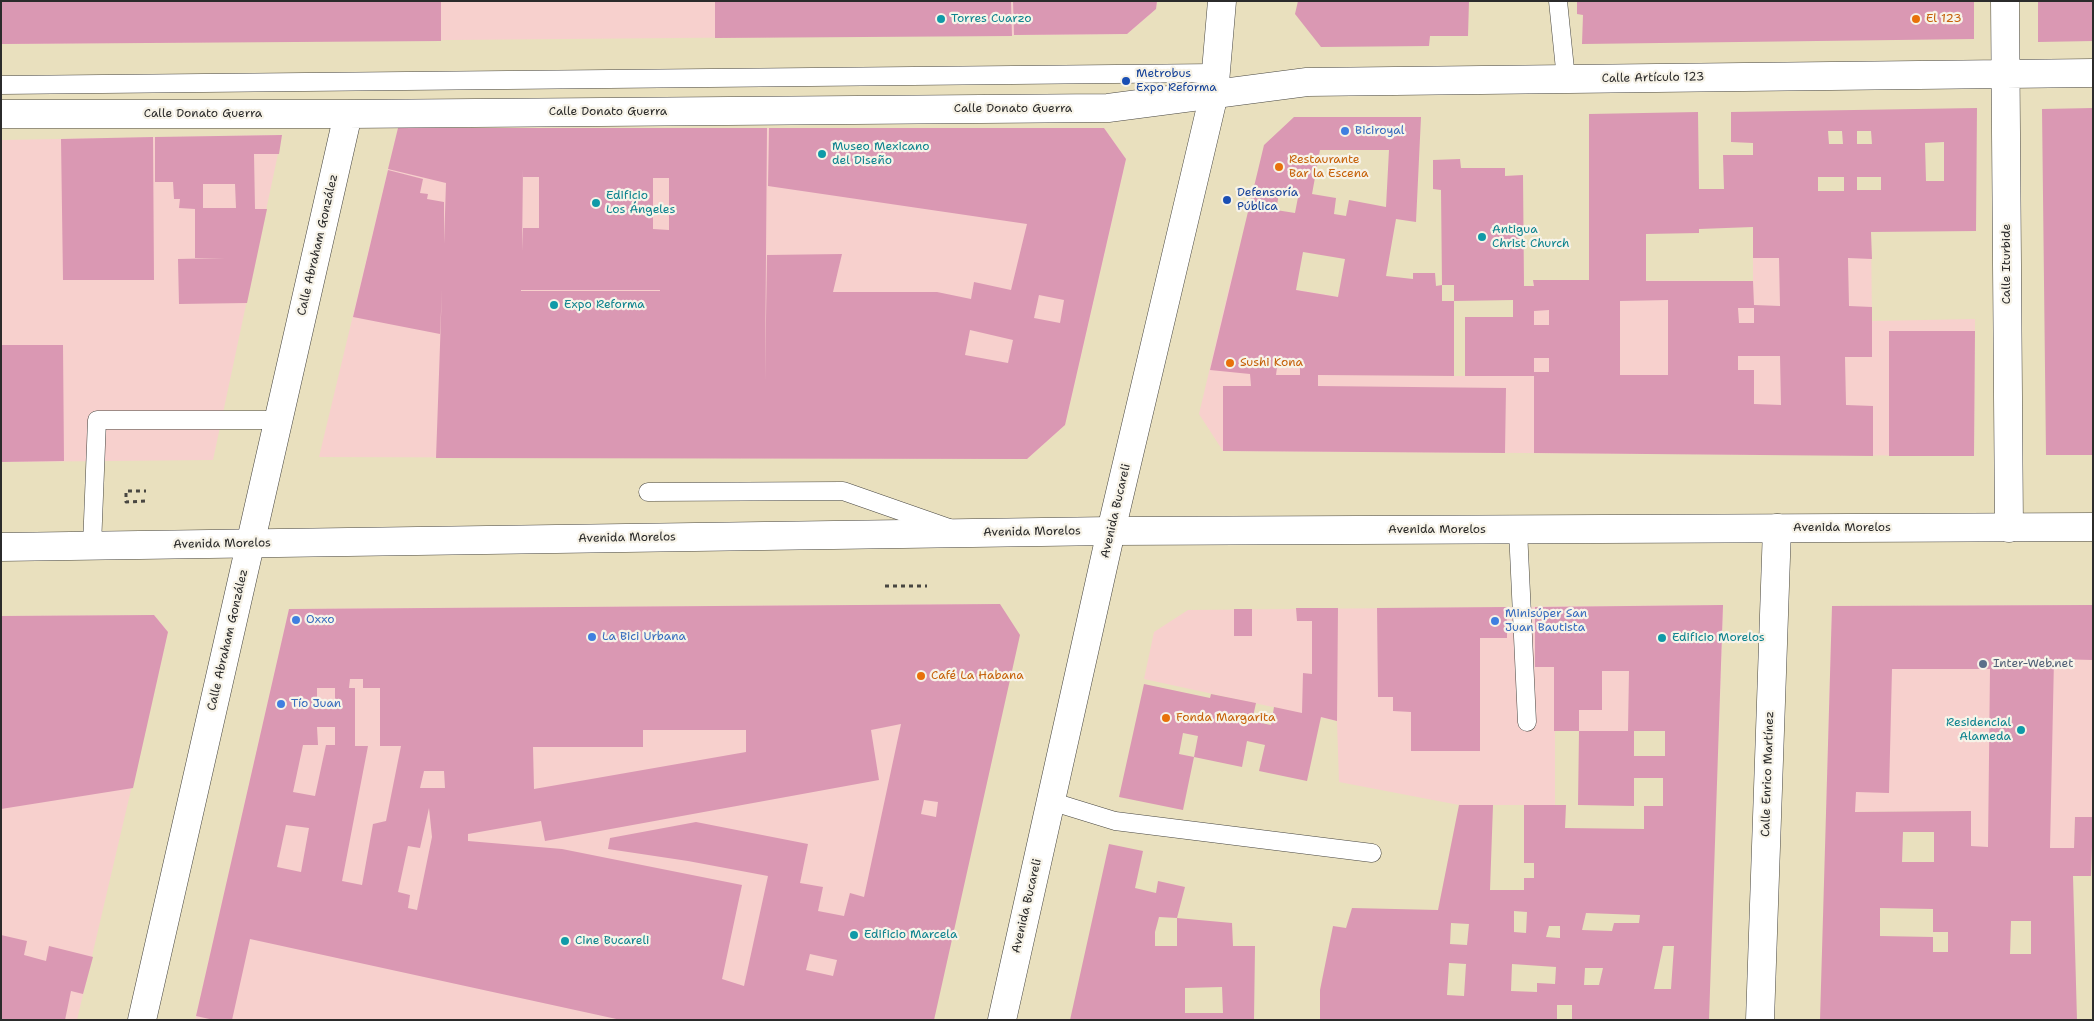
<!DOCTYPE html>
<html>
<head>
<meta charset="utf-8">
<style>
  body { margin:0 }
  #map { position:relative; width:2094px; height:1021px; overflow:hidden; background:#e9e0be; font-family:"Shantell Sans",sans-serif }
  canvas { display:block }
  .frame { position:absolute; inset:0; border:2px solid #2b2b2b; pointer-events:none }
</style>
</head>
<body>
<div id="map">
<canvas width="2094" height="1021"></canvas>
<div class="frame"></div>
</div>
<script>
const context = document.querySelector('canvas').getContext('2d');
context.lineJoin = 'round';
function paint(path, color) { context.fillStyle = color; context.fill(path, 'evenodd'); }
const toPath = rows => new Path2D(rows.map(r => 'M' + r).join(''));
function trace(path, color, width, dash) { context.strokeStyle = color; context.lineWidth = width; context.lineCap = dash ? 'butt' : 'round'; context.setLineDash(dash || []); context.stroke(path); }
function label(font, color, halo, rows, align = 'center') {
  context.font = font + ' "Shantell Sans",sans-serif'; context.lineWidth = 4.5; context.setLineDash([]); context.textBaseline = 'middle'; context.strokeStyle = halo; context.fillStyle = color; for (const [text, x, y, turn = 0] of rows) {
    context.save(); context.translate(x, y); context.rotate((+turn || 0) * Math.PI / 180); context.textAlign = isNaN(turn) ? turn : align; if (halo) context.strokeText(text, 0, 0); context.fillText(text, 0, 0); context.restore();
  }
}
paint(toPath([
  [1,1,1157,1,1156,9,1127,34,1,44],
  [398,128,1104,128,1126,159,1065,425,1027,459,319,457],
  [282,135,213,460,1,462,1,140],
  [1871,232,1872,321,1975,319,1974,456,1223,451,1199,414,1231,279,1412,309,1409,376,1534,376,1533,280,1753,281,1753,233],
  [1000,604,934,1020,195,1020,289,609],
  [1723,605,1719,731,1555,731,1555,805,1459,805,1339,782,1337,721,1144,679,1154,632,1188,610],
  [2093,605,2093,817,2075,817,2073,876,1971,877,1971,811,1826,812,1832,606],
  [154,615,168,632,77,1020,1,1020,1,616]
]), '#f7d0cd');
paint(toPath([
  [1,1,441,1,441,41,1,44],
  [715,1,1011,1,1012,36,715,38],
  [1013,1,1157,1,1156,9,1127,34,1014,35],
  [1298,1,1469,1,1468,36,1430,36,1429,46,1321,47,1295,14],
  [1577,1,1974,1,1974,39,1582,44,1583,15,1577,14],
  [2038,1,2093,1,2093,41,2038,42],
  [1977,108,1976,231,1871,232,1872,259,1848,258,1849,306,1872,307,1872,357,1845,357,1846,405,1873,406,1873,456,1534,453,1534,376,1465,376,1465,317,1513,317,1513,300,1454,301,1454,285,1442,285,1441,190,1433,189,1433,160,1460,159,1461,168,1505,168,1505,176,1523,175,1524,286,1534,286,1533,280,1589,280,1589,114,1698,112,1699,189,1724,189,1723,155,1753,155,1753,143,1731,142,1731,112],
  [1828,131,1842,131,1843,144,1829,144],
  [1857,131,1871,131,1872,144,1857,144],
  [1944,142,1944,181,1926,181,1925,143],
  [1818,177,1844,177,1844,191,1818,191],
  [1857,177,1881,177,1881,190,1857,190],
  [1753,227,1753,258,1779,258,1780,306,1754,305,1753,281,1646,281,1646,234,1699,233,1699,229],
  [1668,300,1668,375,1620,375,1620,301],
  [1738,308,1754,308,1754,323,1739,323],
  [1549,310,1549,325,1534,325,1534,311],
  [1738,356,1780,356,1781,405,1754,404,1754,370,1738,370],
  [1534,358,1549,358,1549,372,1534,372],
  [2093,108,2093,455,2046,455,2042,109],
  [1294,117,1421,117,1416,222,1396,219,1386,276,1413,279,1413,273,1435,273,1436,286,1442,285,1442,301,1454,301,1454,376,1318,375,1318,386,1506,388,1505,453,1223,451,1223,386,1251,386,1250,374,1210,370,1264,145],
  [1320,150,1389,150,1386,207,1349,200,1346,216,1334,214,1336,198,1312,194],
  [1280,188,1299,192,1295,213,1276,210],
  [1303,252,1345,259,1338,297,1296,290],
  [1278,360,1300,364,1300,375,1276,375],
  [398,128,767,128,765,382,767,255,842,254,833,292,937,292,971,299,974,282,1011,290,1027,224,768,186,769,128,1104,128,1126,159,1065,425,1027,459,436,458,442,289,440,334,353,317,388,170,423,179,420,193,428,194,427,199,444,202,444,244,446,183,388,169],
  [523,168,523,177,539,177,539,228,523,228,522,251],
  [653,178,669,178,669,230,653,229],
  [521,290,660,290,660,291,521,291],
  [1039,295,1064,300,1060,323,1034,318],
  [970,330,1013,340,1008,363,965,355],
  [282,135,279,154,254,154,255,209,267,209,247,303,179,304,178,259,226,258,195,258,195,209,179,208,180,199,174,199,173,182,155,182,155,137],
  [203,184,235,184,236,208,203,208],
  [153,137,154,280,63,280,61,139],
  [1889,331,1975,331,1974,456,1889,456],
  [1,345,63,345,64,461,1,462],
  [1000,604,1020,635,934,1020,621,1020,250,939,232,1020,214,1020,196,1016,289,609],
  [350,679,363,679,363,688,380,688,380,746,401,746,386,821,373,824,362,885,342,881,368,746,355,746,355,688,349,688],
  [317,688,335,688,335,709,317,709],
  [901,724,864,897,850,893,844,916,818,911,823,887,800,883,808,844,696,822,610,838,608,849,688,861,768,876,744,986,722,979,742,885,562,849,468,841,468,834,541,821,545,841,879,780,871,730],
  [317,727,335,727,335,745,326,745,315,796,293,792,303,745,318,745],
  [643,730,746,730,746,752,534,789,533,747,643,747],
  [424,771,444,771,445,788,420,788],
  [924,800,938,802,936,817,921,814],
  [429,808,432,837,417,910,408,908,410,895,398,892,408,846,420,848],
  [286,825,309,828,301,872,277,867],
  [810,954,837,960,833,976,806,970],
  [1723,605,1709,1020,1572,1020,1572,1005,1557,1005,1557,1020,1320,1020,1320,990,1333,926,1346,928,1352,908,1438,910,1459,805,1493,805,1490,890,1524,890,1524,878,1534,878,1534,863,1524,863,1524,805,1566,805,1565,828,1644,829,1644,806,1663,806,1663,778,1634,778,1634,806,1578,805,1579,731,1628,731,1629,671,1602,671,1602,710,1579,710,1579,731,1554,731,1554,667,1535,667,1535,607],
  [1634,731,1665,731,1665,756,1634,756],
  [1514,911,1527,912,1526,933,1514,932],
  [1586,913,1640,915,1639,923,1614,923,1612,931,1582,930],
  [1451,923,1469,924,1467,945,1450,944],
  [1549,926,1560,926,1560,938,1546,937],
  [1663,946,1674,946,1671,989,1654,989],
  [1449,963,1466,964,1464,996,1447,995],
  [1512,964,1556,967,1555,984,1537,983,1537,992,1511,991],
  [1585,968,1603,968,1599,985,1584,985],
  [2093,605,2093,660,2054,659,2050,848,2074,848,2075,817,2093,817,2091,876,2073,876,2077,1020,1820,1020,1832,606],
  [1892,669,1990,669,1988,847,1971,846,1971,811,1855,812,1856,792,1889,793],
  [1903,832,1934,832,1934,862,1902,862],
  [1880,908,1933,909,1933,932,1948,932,1948,952,1933,952,1933,937,1880,936],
  [2011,921,2031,921,2031,954,2010,954],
  [1507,607,1507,638,1480,638,1480,751,1411,751,1411,712,1393,711,1393,697,1378,697,1377,608],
  [1296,608,1338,608,1337,721,1321,717,1307,781,1259,771,1265,745,1247,741,1242,767,1194,757,1198,736,1183,733,1179,754,1194,757,1183,810,1119,797,1144,684,1210,698,1211,694,1256,703,1252,721,1271,725,1274,707,1302,713,1303,673,1312,674,1312,621,1297,621],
  [1234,609,1252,609,1252,636,1234,636],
  [154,615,168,632,133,788,1,809,1,616],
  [1109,844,1143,851,1135,888,1156,893,1158,881,1185,887,1177,918,1232,923,1233,946,1255,946,1254,1020,1070,1020],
  [1159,917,1177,918,1177,946,1155,946,1155,932],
  [1222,987,1223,1013,1185,1013,1185,988],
  [1,935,27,941,24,955,46,961,49,946,93,957,83,994,71,991,65,1020,1,1020]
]), '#da98b3');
const lane = toPath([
  [1558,1,1566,79],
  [1,85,1216,73],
  [648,492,843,491,949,528],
  [1518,530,1527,722],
  [92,546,97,420,278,420],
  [1050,801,1115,821,1372,853]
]);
const street = toPath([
  [2005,1,2009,528],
  [1,114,348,114,1108,108,1307,82,2093,73],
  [142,1020,348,114],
  [1760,1020,1777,528]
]);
const secondary = toPath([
  [1,547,1111,531,2093,527]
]);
const primary = toPath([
  [1002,1020,1111,531,1214,94,1222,1]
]);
trace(lane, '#484641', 19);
trace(street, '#484641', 29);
trace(secondary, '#484641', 29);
trace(primary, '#484641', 29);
trace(toPath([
  [145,501,126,502,126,491,146,491],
  [885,586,927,586]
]), '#484641', 3, [4, 4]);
trace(lane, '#fff', 18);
trace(street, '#fff', 28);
trace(secondary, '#fff', 28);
trace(primary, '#fff', 28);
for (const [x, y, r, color] of [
  [941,19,5,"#0f9aa8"],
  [1916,19,5,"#e8710a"],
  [1126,81,5,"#1a4fb4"],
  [1345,131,5,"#3f7fe0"],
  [822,154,5,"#0f9aa8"],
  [1279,167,5,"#e8710a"],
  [1227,200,5,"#1a4fb4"],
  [596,203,5,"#0f9aa8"],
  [1482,237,5,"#0f9aa8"],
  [554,305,5,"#0f9aa8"],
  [1230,363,5,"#e8710a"],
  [296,620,5,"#3f7fe0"],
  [1495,621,5,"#3f7fe0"],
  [592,637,5,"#3f7fe0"],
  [1662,638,5,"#0f9aa8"],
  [1983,664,5,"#5c6f8a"],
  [921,676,5,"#e8710a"],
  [281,704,5,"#3f7fe0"],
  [1166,718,5,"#e8710a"],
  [2021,730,5,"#0f9aa8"],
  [854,935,5,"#0f9aa8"],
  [565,941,5,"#0f9aa8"]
]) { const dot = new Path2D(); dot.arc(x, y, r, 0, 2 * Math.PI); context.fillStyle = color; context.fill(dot); trace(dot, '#f7f3e8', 2); }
label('12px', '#0d838f', '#f7f3e8', [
  ["Torres Cuarzo",951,19],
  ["Museo Mexicano",832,147],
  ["del Diseño",832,161],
  ["Edificio",606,196],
  ["Los Ángeles",606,210],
  ["Antigua",1492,230],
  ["Christ Church",1492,244],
  ["Expo Reforma",564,305],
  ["Edificio Morelos",1672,638],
  ["Residencial",2011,723,"right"],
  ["Alameda",2011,737,"right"],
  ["Edificio Marcela",864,935],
  ["Cine Bucareli",575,941]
], 'left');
label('12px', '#c56008', '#f7f3e8', [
  ["El 123",1926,19],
  ["Restaurante",1289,160],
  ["Bar la Escena",1289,174],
  ["Sushi Kona",1240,363],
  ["Café La Habana",931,676],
  ["Fonda Margarita",1176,718]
], 'left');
label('12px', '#164399', '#f7f3e8', [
  ["Metrobus",1136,74],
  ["Expo Reforma",1136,88],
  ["Defensoría",1237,193],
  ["Pública",1237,207]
], 'left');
label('12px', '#2b2b2b', '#f7f3e8', [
  ["Calle Artículo 123",1653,78,-1],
  ["Calle Donato Guerra",1013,109],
  ["Calle Donato Guerra",608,112],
  ["Calle Donato Guerra",203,114],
  ["Calle Abraham González",318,245,-77],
  ["Calle Iturbide",2007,264,-90],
  ["Avenida Bucareli",1116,511,-77],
  ["Avenida Morelos",1842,528],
  ["Avenida Morelos",1437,530],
  ["Avenida Morelos",1032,532,-1],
  ["Avenida Morelos",627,538,-1],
  ["Avenida Morelos",222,544,-1],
  ["Calle Abraham González",228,640,-77],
  ["Calle Enrico Martínez",1768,774,-88],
  ["Avenida Bucareli",1027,906,-77]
]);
label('12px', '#366cbe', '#f7f3e8', [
  ["Biciroyal",1355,131],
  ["Minisúper San",1505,614],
  ["Juan Bautista",1505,628],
  ["Oxxo",306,620],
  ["La Bici Urbana",602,637],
  ["Tío Juan",291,704]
], 'left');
label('12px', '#4e5e75', '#f7f3e8', [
  ["Inter-Web.net",1993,664]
], 'left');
</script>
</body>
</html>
